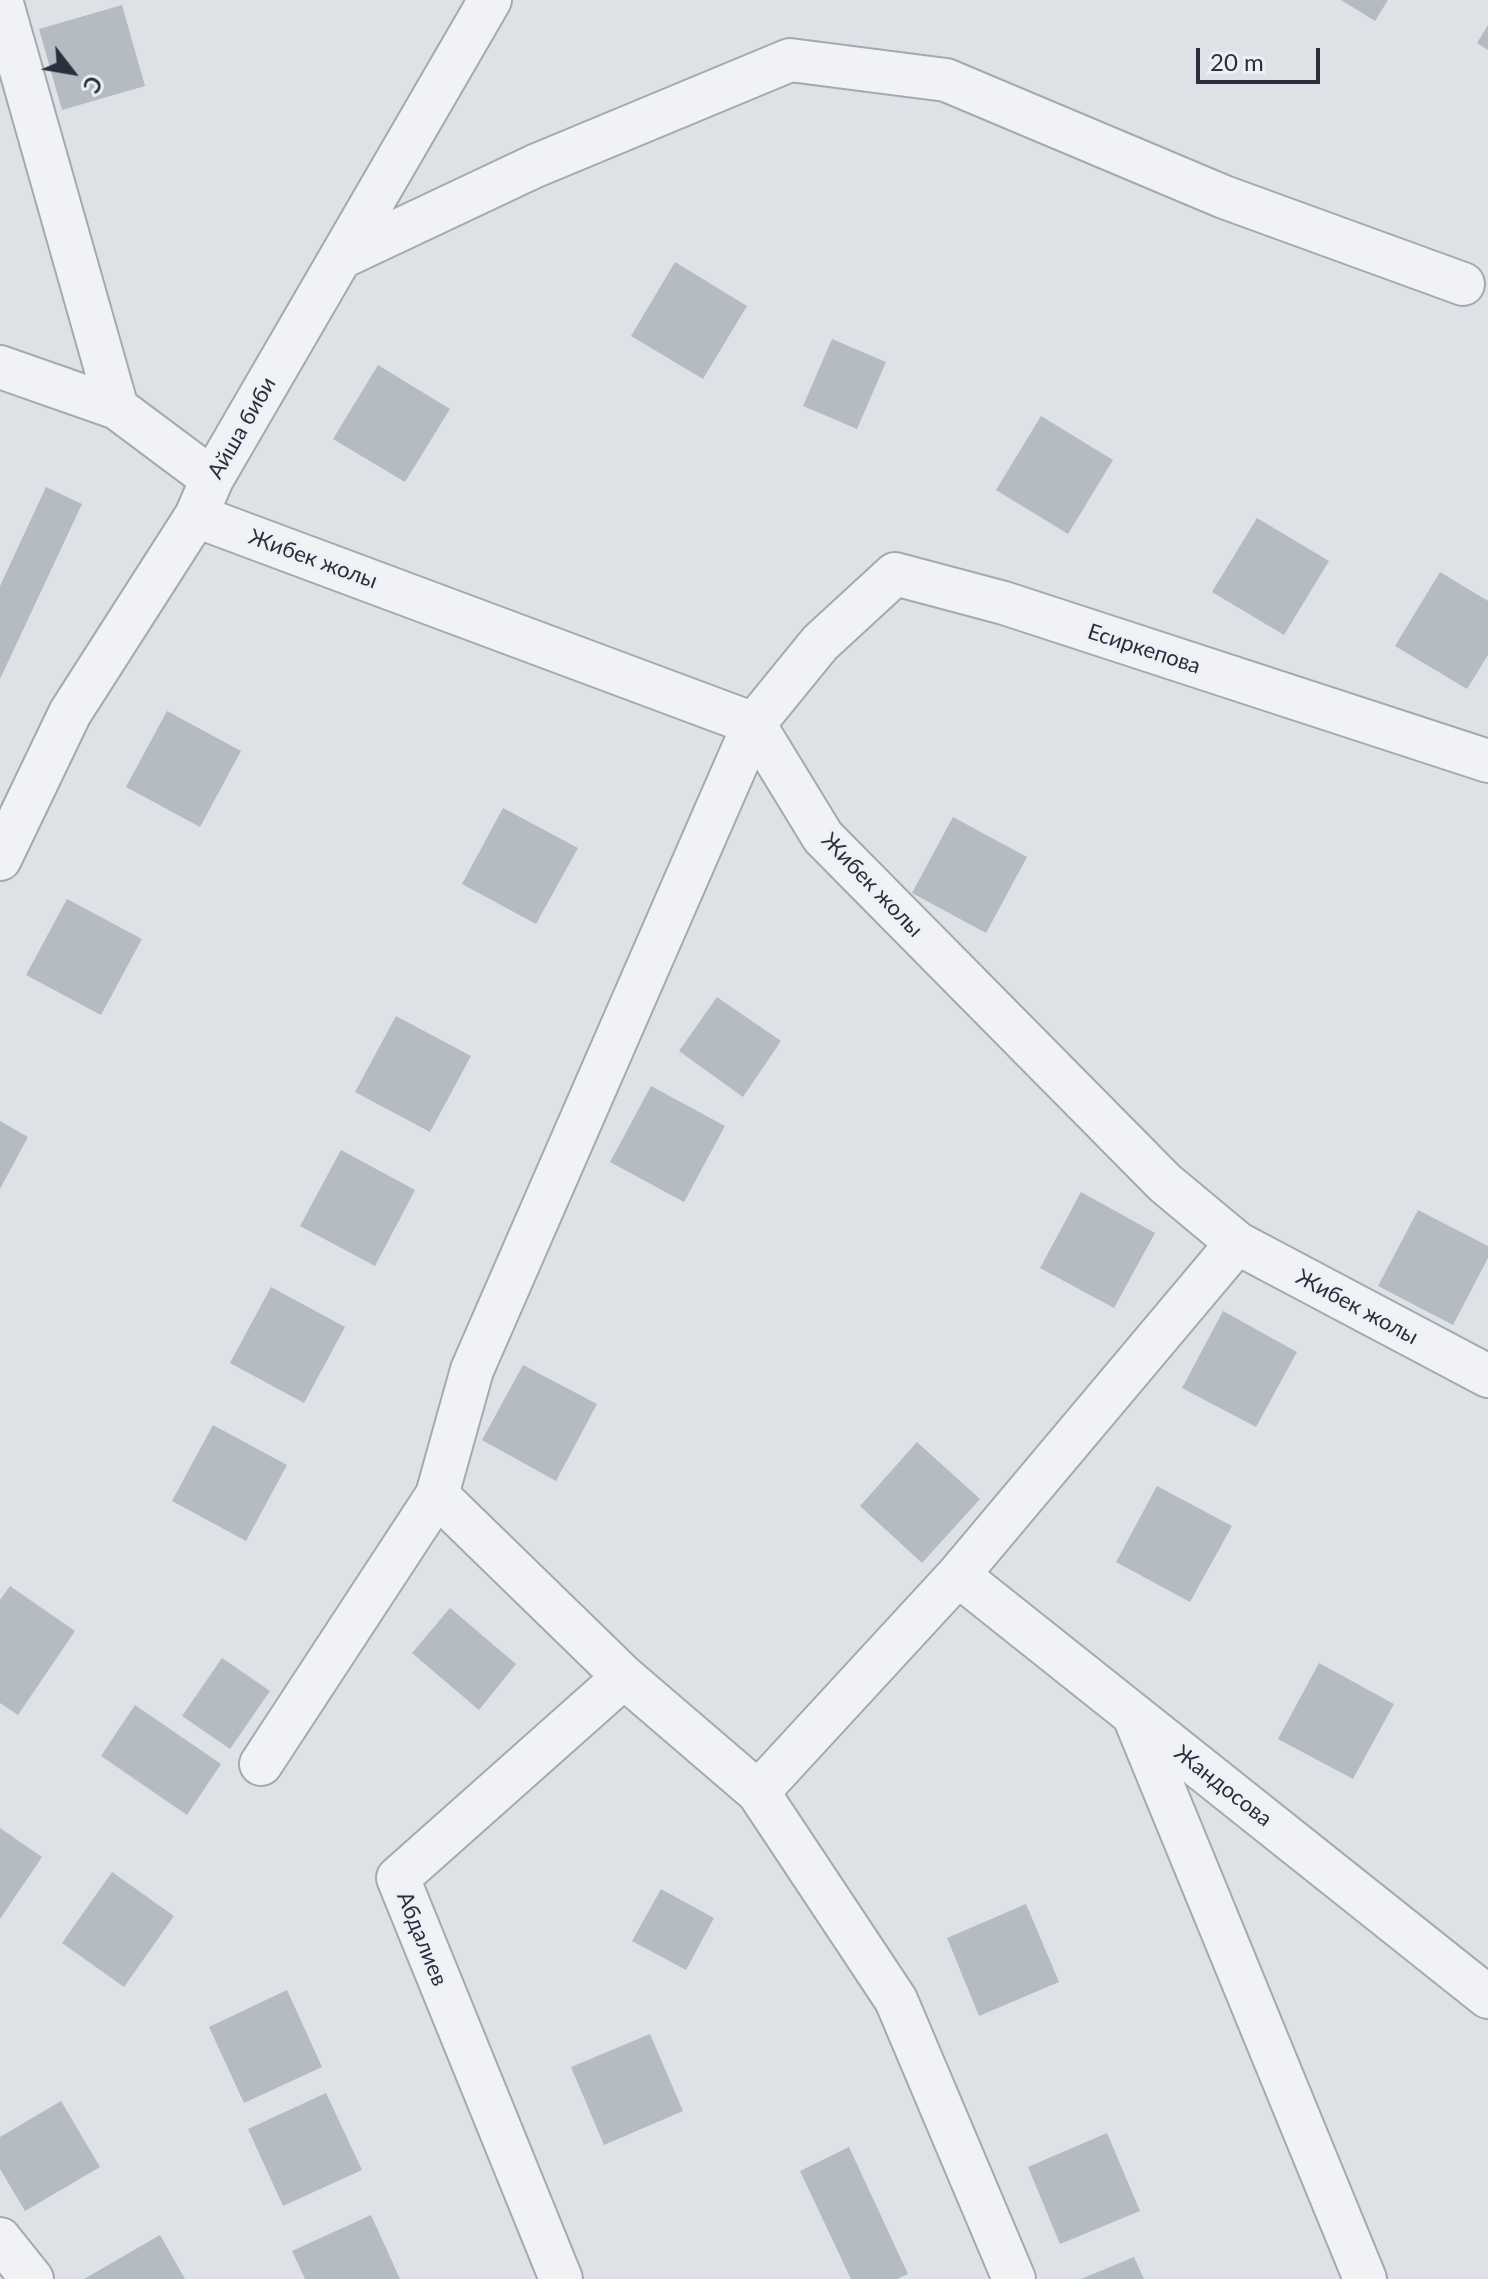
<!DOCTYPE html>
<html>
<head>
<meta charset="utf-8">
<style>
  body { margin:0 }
  #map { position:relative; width:1488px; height:2279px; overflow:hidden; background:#dee2e7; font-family:Lato,sans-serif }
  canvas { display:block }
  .north { position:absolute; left:32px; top:32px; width:80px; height:80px; -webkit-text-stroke:6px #edf0f5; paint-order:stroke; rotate:121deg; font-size:22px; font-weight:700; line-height:32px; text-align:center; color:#28303d }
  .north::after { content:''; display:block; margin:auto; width:28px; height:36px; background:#28303d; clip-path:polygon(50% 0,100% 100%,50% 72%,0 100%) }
  .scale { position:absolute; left:1196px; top:48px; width:124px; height:36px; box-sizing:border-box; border:4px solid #28303d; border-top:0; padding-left:10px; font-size:24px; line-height:28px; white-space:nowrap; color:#28303d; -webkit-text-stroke:6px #edf0f5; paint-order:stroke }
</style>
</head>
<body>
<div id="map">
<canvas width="1488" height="2279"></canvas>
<div class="north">С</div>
<div class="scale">20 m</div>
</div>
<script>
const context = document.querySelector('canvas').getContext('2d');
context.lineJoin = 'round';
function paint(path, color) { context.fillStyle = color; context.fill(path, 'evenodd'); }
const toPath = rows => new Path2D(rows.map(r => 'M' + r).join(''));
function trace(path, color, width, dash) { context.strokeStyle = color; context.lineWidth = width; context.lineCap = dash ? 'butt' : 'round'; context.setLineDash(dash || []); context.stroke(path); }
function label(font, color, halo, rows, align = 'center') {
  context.font = font + ' Lato,sans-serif'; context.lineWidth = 6; context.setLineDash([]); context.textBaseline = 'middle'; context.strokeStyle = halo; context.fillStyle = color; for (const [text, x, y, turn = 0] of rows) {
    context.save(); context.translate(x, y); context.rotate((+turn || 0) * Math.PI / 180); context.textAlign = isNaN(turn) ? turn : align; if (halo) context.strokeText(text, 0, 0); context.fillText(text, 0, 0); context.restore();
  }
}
paint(toPath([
  [1341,0,1388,0,1375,21],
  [122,5,145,86,62,110,39,29],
  [1488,25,1488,50,1477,43],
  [675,262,747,306,703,379,631,336],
  [832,339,886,362,857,429,803,406],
  [378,365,450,409,405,482,333,439],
  [1041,416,1113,460,1068,534,996,490],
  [46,487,82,504,0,679,0,586],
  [1257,518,1329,561,1284,635,1212,592],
  [1440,572,1488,601,1488,655,1467,689,1395,646],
  [167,711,241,751,200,827,126,787],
  [503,808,578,848,536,924,462,884],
  [953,817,1027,857,986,933,912,893],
  [67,899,142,939,101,1015,26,975],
  [717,997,781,1041,743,1097,679,1051],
  [396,1016,471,1056,430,1132,355,1092],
  [651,1086,725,1126,684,1202,610,1162],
  [0,1121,28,1137,0,1189],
  [341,1150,415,1190,375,1266,300,1226],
  [1081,1192,1155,1233,1114,1308,1040,1268],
  [1418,1210,1488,1246,1488,1258,1453,1325,1378,1286],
  [271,1287,345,1327,304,1403,230,1363],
  [1223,1311,1297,1352,1256,1427,1182,1388],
  [523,1365,597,1404,556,1481,482,1440],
  [213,1425,287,1465,246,1541,172,1501],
  [917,1442,980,1499,922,1563,860,1506],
  [1157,1486,1232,1526,1190,1602,1116,1562],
  [10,1586,75,1631,18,1715,0,1703,0,1600],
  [450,1608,516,1664,479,1710,412,1653],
  [222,1658,270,1691,230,1749,182,1716],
  [1319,1663,1394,1704,1353,1779,1278,1739],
  [135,1705,221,1764,187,1815,101,1756],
  [0,1828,42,1857,0,1919],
  [112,1872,174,1916,124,1987,62,1943],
  [661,1889,714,1918,686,1970,632,1941],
  [1026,1904,1059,1982,979,2016,947,1938],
  [287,1990,322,2067,244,2103,209,2027],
  [650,2034,683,2111,604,2145,571,2067],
  [326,2093,362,2170,283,2206,248,2129],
  [61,2101,100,2167,25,2211,0,2169,0,2137],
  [1107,2133,1140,2211,1060,2244,1028,2167],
  [849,2147,908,2274,897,2279,851,2279,800,2171],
  [371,2215,400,2279,305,2279,292,2251],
  [160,2235,185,2279,84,2279],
  [1134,2257,1144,2279,1081,2279]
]), '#b5bbc3');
const street = toPath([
  [1,0,117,408],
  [340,258,535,166,790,60,946,80,1224,197,1463,284],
  [0,367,117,408,212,479],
  [196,516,754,724,823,837,1165,1183,1237,1243,1488,1376],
  [0,859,70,713,196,516,212,479,490,0],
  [437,1495,624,1677,758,1792,896,2000,1014,2279],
  [958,1575,1488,1997],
  [1136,1721,1365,2279],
  [261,1764,437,1495,472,1370,754,724,820,643,895,574,1004,603,1488,761],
  [758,1792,958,1575,1237,1243],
  [0,2239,32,2279],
  [561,2279,398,1878,624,1677]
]);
trace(street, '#a4a9b1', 46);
trace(street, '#f0f2f5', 42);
label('22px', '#28303d', '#edf0f5', [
  ["Айша биби",242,428,-60],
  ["Жибек жолы",313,559,20],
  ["Есиркепова",1144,649,18],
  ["Жибек жолы",872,885,46],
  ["Жибек жолы",1357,1307,28],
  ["Жандосова",1223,1786,38],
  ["Абдалиев",422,1939,68]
]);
</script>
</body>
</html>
